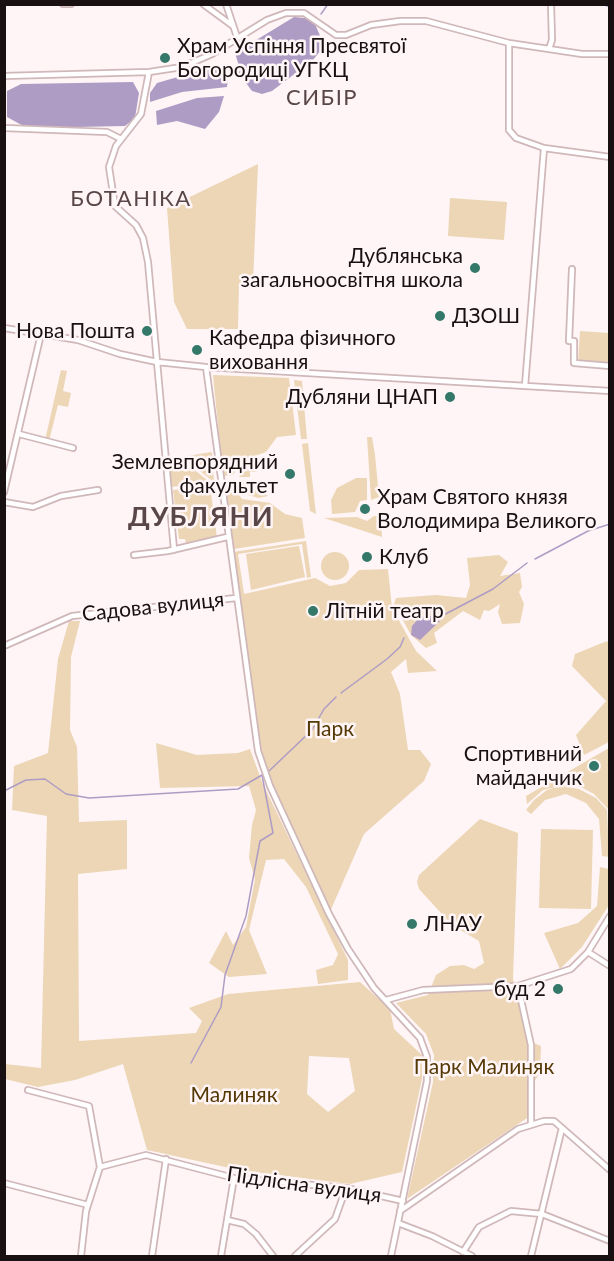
<!DOCTYPE html>
<html>
<head>
<meta charset="utf-8">
<style>
  body { margin:0 }
  #map { position:relative; width:614px; height:1261px; overflow:hidden; background:#fff5f6; font-family:Lato,sans-serif }
  canvas { display:block }
  .frame { position:absolute; inset:0; border:6px solid #181011; pointer-events:none }
</style>
</head>
<body>
<div id="map">
<canvas width="614" height="1261"></canvas>
<div class="frame"></div>
</div>
<script>
const context = document.querySelector('canvas').getContext('2d');
context.lineJoin = 'round';
function paint(path, color) { context.fillStyle = color; context.fill(path, 'evenodd'); }
const toPath = rows => new Path2D(rows.map(r => 'M' + r).join(''));
function trace(path, color, width, dash) { context.strokeStyle = color; context.lineWidth = width; context.lineCap = dash ? 'butt' : 'round'; context.setLineDash(dash || []); context.stroke(path); }
function label(font, color, halo, rows, align = 'center') {
  context.font = font + ' Lato,sans-serif'; context.lineWidth = 5; context.setLineDash([]); context.textBaseline = 'middle'; context.strokeStyle = halo; context.fillStyle = color; for (const [text, x, y, turn = 0] of rows) {
    context.save(); context.translate(x, y); context.rotate((+turn || 0) * Math.PI / 180); context.textAlign = isNaN(turn) ? turn : align; if (halo) context.strokeText(text, 0, 0); context.fillText(text, 0, 0); context.restore();
  }
}
paint(toPath([
  [258,164,253,283,239,283,238,329,187,329,174,302,167,208],
  [450,198,507,202,504,240,448,236],
  [580,331,609,333,609,365,578,363],
  [61,370,67,371,63,391,71,393,68,407,58,405,49,441,45,440],
  [213,375,289,378,296,435,277,437,266,452,243,460,233,475,223,476],
  [294,380,302,381,307,439,301,439],
  [367,437,372,437,375,455,379,497,371,500],
  [308,443,316,514,310,511,302,444],
  [211,452,212,453,214,482,182,457],
  [256,458,264,459,256,472,250,472,250,477,239,477,245,464],
  [182,460,211,483,170,487,168,461],
  [356,478,367,478,367,500,360,501,355,512,332,514,331,500,337,488],
  [251,482,251,487,256,487,268,496,259,498,248,495,239,483],
  [210,486,217,538,186,546,185,539,179,539,173,490],
  [233,486,242,499,270,503,285,514,302,518,305,538,234,549,225,487],
  [374,516,379,516,381,522,382,537,324,518,357,517,367,521],
  [306,541,311,577,307,578,302,544,238,554,244,594,315,578,330,586,346,583,359,570,388,569,392,608,416,651,437,671,408,673,406,659,391,672,400,694,408,750,420,750,431,764,424,781,364,834,329,914,270,786,258,751,236,596,240,595,233,552],
  [299,546,305,577,251,590,246,554],
  '321 566a14 14 0 1 1 28 0a14 14 0 1 1-28 0Z',
  [499,555,508,562,500,576,520,573,522,587,519,592,524,604,520,623,502,624,498,612,500,604,489,611,484,610,480,620,463,611,434,633,437,643,426,648,411,635,394,604,396,598,436,595,466,598,470,585,467,558],
  [69,621,80,621,71,657,70,730,77,747,79,822,127,820,127,869,78,874,79,1041,196,1033,202,1021,189,1008,228,994,360,982,390,1009,394,1029,422,1055,422,1079,402,1172,350,1184,239,1170,147,1150,123,1064,75,1080,38,1087,5,1079,5,1064,41,1068,47,816,12,810,14,766,48,753,58,659],
  [309,1056,349,1058,355,1091,328,1112,307,1094],
  [607,641,610,646,609,742,584,755,576,735,606,701,572,666,575,654],
  [156,743,197,755,238,753,250,749,262,782,348,960,348,980,318,984,316,970,333,965,338,954,306,887,284,859,266,860,249,930,267,974,229,977,209,963,226,931,233,945,246,927,255,879,249,858,252,825,256,810,249,786,160,788],
  [609,748,609,810,594,794,579,786,563,786,579,789,596,798,607,810,609,857,602,856,599,819,586,803,566,794,545,800,531,814,526,810,534,800,547,790,560,786,543,790,527,804,526,796],
  [480,819,518,833,513,979,529,1041,541,1046,540,1072,532,1086,533,1114,407,1199,433,1082,434,1055,426,1034,396,1003,428,995,436,975,450,966,464,965,474,969,484,963,479,941,452,925,419,889,417,882,419,875],
  [541,829,593,830,591,909,539,908],
  [600,867,609,869,609,905,582,947,560,969,544,933,578,923,597,906]
]), '#ecd6b5');
paint(toPath([
  [294,17,305,18,315,24,321,38,321,50,313,60,272,91,262,94,252,91,243,79,235,53],
  [219,65,228,76,227,87,182,92,150,102,150,93,157,83],
  [133,82,139,93,135,118,125,126,27,128,7,117,7,91,21,84],
  [224,96,219,112,205,129,177,121,157,125,156,111,197,98],
  [431,616,440,621,420,640,411,635,412,626,420,617]
]), '#ae9cc5');
trace(toPath([
  [602,4,610,7],
  [321,14,328,4],
  [228,75,240,72],
  [535,559,588,531,610,524],
  [436,619,493,589,527,563],
  [341,693,387,659,400,647,404,638],
  [269,771,312,730,324,709,336,697],
  [4,791,26,780,45,779,66,794,89,798,238,789,262,775,273,833,260,841,246,916,225,975,221,1007,191,1063]
]), '#ae9cc5', 1.5);
const minor = toPath([
  [63,4,71,4],
  [203,4,233,26],
  [226,4,237,37],
  [509,43,509,130,516,138,544,148,610,157],
  [549,49,552,40,551,4],
  [149,72,141,114,116,146,109,167,115,206,136,225,143,238,148,262,174,550],
  [4,76,149,72,182,67,212,54,267,20,286,13,304,13,336,35,346,35,371,25,400,21,426,21,509,43,582,54,610,54],
  [4,128,107,132,121,139],
  [572,269,569,341,574,341,574,363,610,366],
  [4,328,78,340,120,354,157,362,206,367,610,391],
  [206,367,258,751,270,786,329,914,348,949,374,988,420,1038,427,1057,427,1081,391,1256],
  [525,386,544,148],
  [19,434,73,448],
  [4,492,41,334],
  [4,502,33,507,61,496,98,490],
  [134,555,168,551,227,537],
  [4,646,72,616,236,598],
  [588,952,610,966],
  [518,986,531,1045,531,1125],
  [386,1000,423,990,518,986,571,969,588,952,610,916],
  [28,1090,89,1106,100,1167,86,1211,81,1256],
  [100,1167,146,1155,234,1178,346,1188,403,1201],
  [4,1183,88,1205],
  [400,1211,518,1129,544,1121,554,1121,610,1170],
  [227,1220,244,1224,256,1234,273,1256],
  [398,1223,432,1236,472,1256],
  [463,1252,479,1227,511,1211,542,1214,610,1241],
  [152,1256,166,1159],
  [221,1256,234,1178],
  [295,1256,335,1219,346,1188],
  [531,1256,562,1128]
]);
trace(minor, '#d0b8ba', 8);
trace(minor, '#fff', 4.5);
for (const [x, y, r, color] of [
  [165,58,6,"#34786a"],
  [475,268,6,"#34786a"],
  [440,316,6,"#34786a"],
  [147,331,6,"#34786a"],
  [197,350,6,"#34786a"],
  [450,397,6,"#34786a"],
  [290,474,6,"#34786a"],
  [365,509,6,"#34786a"],
  [367,557,6,"#34786a"],
  [313,611,6,"#34786a"],
  [594,766,6,"#34786a"],
  [412,924,6,"#34786a"],
  [558,989,6,"#34786a"]
]) { const dot = new Path2D(); dot.arc(x, y, r, 0, 2 * Math.PI); context.fillStyle = color; context.fill(dot); trace(dot, '#fff5f6', 2); }
label('21px', '#181011', '#fff5f6', [
  ["Храм Успіння Пресвятої",177,46],
  ["Богородиці УГКЦ",177,70],
  ["Дублянська",463,256,"right"],
  ["загальноосвітня школа",463,280,"right"],
  ["ДЗОШ",452,316],
  ["Нова Пошта",135,331,"right"],
  ["Кафедра фізичного",209,338],
  ["виховання",209,362],
  ["Дубляни ЦНАП",438,397,"right"],
  ["Землевпорядний",278,462,"right"],
  ["факультет",278,486,"right"],
  ["Храм Святого князя",377,497],
  ["Володимира Великого",377,521],
  ["Клуб",379,557],
  ["Літній театр",325,611],
  ["Спортивний",582,754,"right"],
  ["майданчик",582,778,"right"],
  ["ЛНАУ",424,924],
  ["буд 2",546,989,"right"]
], 'left');
label('21px', '#181011', '#fff5f6', [
  ["Садова вулиця",153,607,-6],
  ["Підлісна вулиця",304,1185,8]
]);
label('21px', '#543905', '#fff5f6', [
  ["Парк",330,729],
  ["Парк Малиняк",484,1067],
  ["Малиняк",234,1095]
]);
context.letterSpacing = '1.5px';
label('22px', '#594648', '#fff5f6', [
  ["СИБІР",322,98],
  ["БОТАНІКА",131,199]
]);
context.letterSpacing = '0px';
context.letterSpacing = '1.5px';
label('bold 27px', '#594648', '#fff5f6', [
  ["ДУБЛЯНИ",201,517]
]);
context.letterSpacing = '0px';
</script>
</body>
</html>
